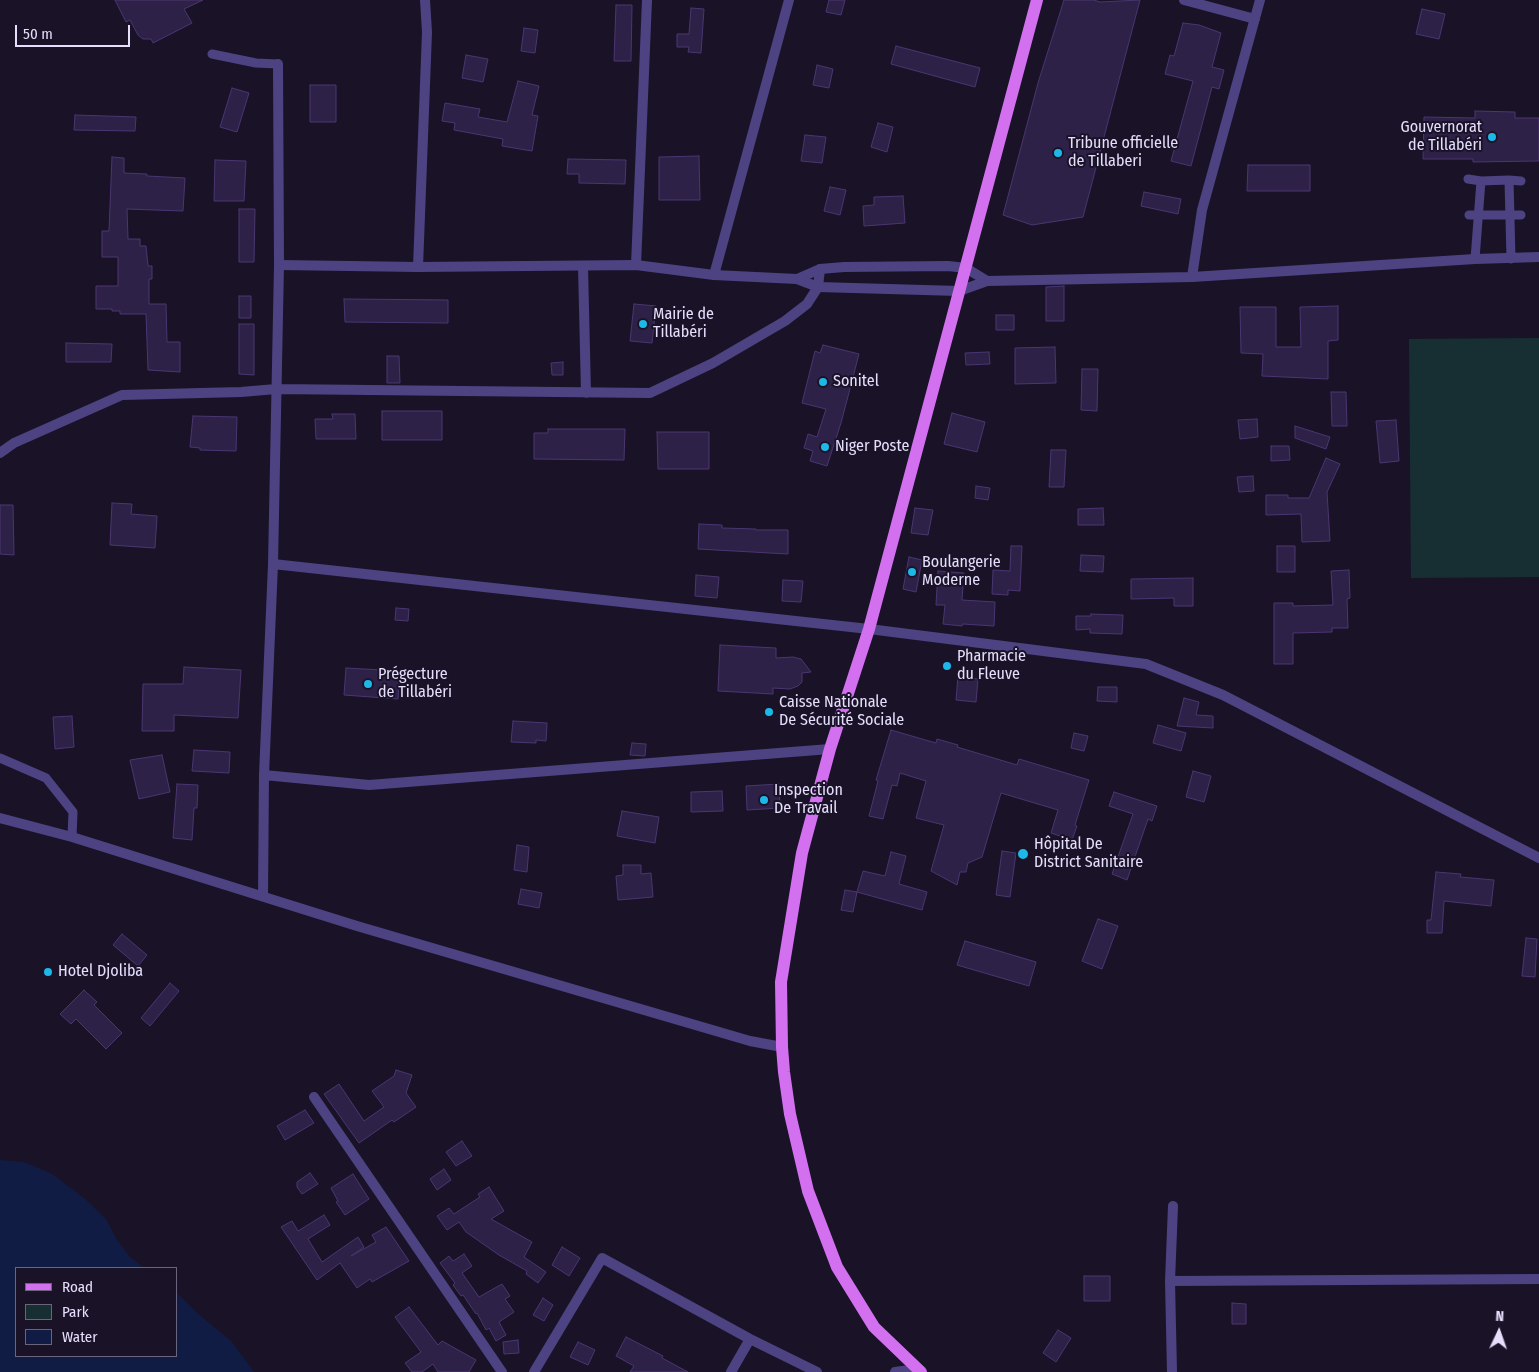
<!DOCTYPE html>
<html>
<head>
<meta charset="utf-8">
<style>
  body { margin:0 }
  #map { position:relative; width:1539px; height:1372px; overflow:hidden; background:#1a1328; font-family:"Fira Sans Condensed",sans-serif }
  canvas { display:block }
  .legend { position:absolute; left:15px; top:1267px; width:162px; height:90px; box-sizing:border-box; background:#1a1328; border:1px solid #6b647d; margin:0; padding:6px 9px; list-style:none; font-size:15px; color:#e5defc }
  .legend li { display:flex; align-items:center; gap:10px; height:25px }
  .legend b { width:25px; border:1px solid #6b647d }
  .north { position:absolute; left:1474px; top:1307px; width:50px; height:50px; -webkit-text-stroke:4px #1a1328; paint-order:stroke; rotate:3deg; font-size:14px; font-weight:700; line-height:20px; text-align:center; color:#e5defc }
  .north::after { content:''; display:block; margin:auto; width:18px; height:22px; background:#e5defc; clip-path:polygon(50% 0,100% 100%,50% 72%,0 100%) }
  .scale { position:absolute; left:15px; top:25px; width:115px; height:22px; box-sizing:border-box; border:2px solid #e5defc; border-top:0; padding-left:6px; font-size:15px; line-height:18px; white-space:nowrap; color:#e5defc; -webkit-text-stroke:4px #1a1328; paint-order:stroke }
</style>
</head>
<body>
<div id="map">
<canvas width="1539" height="1372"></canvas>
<ul class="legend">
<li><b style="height:6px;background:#d270f0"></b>Road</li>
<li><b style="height:14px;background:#172f32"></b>Park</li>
<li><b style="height:14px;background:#111c44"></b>Water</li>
</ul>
<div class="north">N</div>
<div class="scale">50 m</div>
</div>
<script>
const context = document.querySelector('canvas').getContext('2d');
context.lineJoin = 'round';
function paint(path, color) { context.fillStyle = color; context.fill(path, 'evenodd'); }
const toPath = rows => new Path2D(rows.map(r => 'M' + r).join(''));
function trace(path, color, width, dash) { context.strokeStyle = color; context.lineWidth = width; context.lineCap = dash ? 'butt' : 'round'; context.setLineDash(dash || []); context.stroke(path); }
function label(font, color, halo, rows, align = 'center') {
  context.font = font + ' "Fira Sans Condensed",sans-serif'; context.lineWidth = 4; context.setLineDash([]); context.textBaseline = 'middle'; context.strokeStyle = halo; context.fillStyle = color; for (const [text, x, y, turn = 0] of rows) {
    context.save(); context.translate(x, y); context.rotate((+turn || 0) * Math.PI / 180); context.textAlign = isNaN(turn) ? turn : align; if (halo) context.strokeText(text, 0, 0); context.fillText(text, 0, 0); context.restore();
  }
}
paint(toPath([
  [1539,338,1539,577,1411,578,1409,339]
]), '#172f32');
paint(toPath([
  [0,1160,24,1162,52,1174,85,1199,106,1219,117,1240,130,1257,144,1268,16,1268,16,1356,176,1356,176,1292,198,1314,232,1342,254,1372,0,1372]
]), '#111c44');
const building = toPath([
  [115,0,203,0,184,9,192,23,153,43,151,39,143,39,138,35,130,20,126,22,115,0],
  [829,0,845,0,841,15,826,12,829,0],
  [1064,0,1094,0,1100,2,1140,0,1083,217,1032,225,1003,215,1038,83,1064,0],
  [616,5,632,5,631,61,614,61,616,5],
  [691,8,704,9,701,53,688,52,689,47,677,47,677,34,689,34,691,8],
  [1422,9,1445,14,1439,39,1416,34,1422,9],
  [1183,23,1199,25,1221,33,1212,67,1224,70,1219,89,1212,87,1191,166,1171,161,1193,81,1165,74,1170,55,1174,56,1183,23],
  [524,28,538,30,535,53,521,51,524,28],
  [896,46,980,68,975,87,891,64,896,46],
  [466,55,488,59,483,82,462,78,466,55],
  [817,65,833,69,829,88,813,85,817,65],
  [518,81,539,86,532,115,538,116,532,151,502,146,503,139,454,130,455,123,442,121,445,103,480,109,478,117,507,122,518,81],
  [310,85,336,85,336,122,310,122,310,85],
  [232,88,249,93,237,132,220,127,232,88],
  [1475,111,1515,112,1515,118,1539,118,1539,161,1473,162,1473,159,1423,159,1424,117,1475,118,1475,111],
  [75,115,136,117,135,131,74,130,75,115],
  [878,123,893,127,887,152,871,147,878,123],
  [805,135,826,137,822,163,801,161,805,135],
  [699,156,700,200,659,200,659,157,699,156],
  [112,157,124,158,124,173,147,174,147,176,185,178,183,211,127,209,128,239,140,239,140,246,146,246,148,266,152,266,152,279,149,279,149,304,166,304,167,342,180,342,180,372,148,370,146,314,120,314,120,311,112,311,112,309,96,309,96,286,118,286,118,257,102,257,102,231,109,231,112,157],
  [568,159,626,160,625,184,579,183,579,174,567,174,568,159],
  [215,160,246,161,244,201,214,201,215,160],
  [1248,165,1310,165,1310,191,1247,191,1248,165],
  [830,187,846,190,840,215,824,211,830,187],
  [1144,192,1181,199,1178,214,1141,206,1144,192],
  [903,196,905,223,864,226,863,206,874,205,874,197,903,196],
  [239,209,255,209,254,262,239,262,239,209],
  [1064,286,1064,321,1046,321,1046,287,1064,286],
  [239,296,251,296,251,318,239,318,239,296],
  [344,299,448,300,448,323,345,322,344,299],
  [634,304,656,306,652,343,630,341,634,304],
  [1338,306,1338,340,1328,341,1328,379,1262,376,1263,354,1241,353,1240,307,1276,307,1276,347,1301,347,1300,307,1338,306],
  [996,315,1014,315,1014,330,996,330,996,315],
  [239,324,254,324,254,375,239,374,239,324],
  [66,343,112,344,111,362,66,362,66,343],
  [823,345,859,354,841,423,827,466,810,461,813,451,804,448,808,434,817,437,826,409,802,403,815,351,820,353,823,345],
  [1055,347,1056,383,1015,384,1015,348,1055,347],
  [989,352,990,364,966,365,965,353,989,352],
  [387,356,399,356,400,383,387,383,387,356],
  [563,362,563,375,552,375,551,363,563,362],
  [1082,369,1098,369,1097,411,1081,410,1082,369],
  [1331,392,1346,392,1347,426,1332,426,1331,392],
  [382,411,442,411,442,440,382,440,382,411],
  [952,413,985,422,977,452,944,444,952,413],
  [332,414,355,414,356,439,316,439,315,419,333,419,332,414],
  [193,416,237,417,236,451,200,450,200,448,190,447,193,416],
  [1257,419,1258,437,1240,439,1238,420,1257,419],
  [1396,420,1399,461,1380,463,1376,421,1396,420],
  [1295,426,1330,437,1326,449,1295,438,1295,426],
  [548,429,625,429,624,460,534,459,534,433,548,433,548,429],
  [657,432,709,432,709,469,658,469,657,432],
  [1271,446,1289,446,1290,460,1271,461,1271,446],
  [1051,450,1066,450,1064,487,1049,487,1051,450],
  [1326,458,1340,464,1327,492,1330,541,1302,542,1301,514,1266,515,1266,495,1288,495,1288,498,1309,498,1326,458],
  [1253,476,1254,491,1239,492,1237,477,1253,476],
  [976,486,990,488,988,500,975,498,976,486],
  [112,503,132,504,131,514,157,516,155,548,110,545,112,503],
  [0,505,13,505,14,555,0,554,0,505],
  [915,508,933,510,928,535,911,533,915,508],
  [1103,508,1104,525,1078,525,1078,509,1103,508],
  [699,524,722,525,722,528,756,529,756,530,788,530,788,554,698,549,699,524],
  [1011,546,1022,546,1020,591,1008,590,1008,595,992,594,993,570,1010,571,1011,546],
  [1277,546,1295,546,1295,572,1277,572,1277,546],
  [1081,555,1104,556,1103,572,1080,571,1081,555],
  [909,557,922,560,916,592,903,589,909,557],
  [1349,570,1350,598,1347,599,1348,628,1332,628,1332,632,1293,633,1293,664,1274,664,1274,603,1293,603,1293,606,1333,605,1331,571,1349,570],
  [938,571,964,573,962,600,995,602,994,626,963,624,962,626,943,624,945,605,936,605,938,571],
  [696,575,719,577,717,598,695,596,696,575],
  [1193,578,1193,606,1174,606,1174,598,1131,599,1131,579,1193,578],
  [783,580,803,581,801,602,782,601,783,580],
  [396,608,409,609,408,621,395,620,396,608],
  [1091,614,1123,615,1122,634,1090,633,1090,629,1076,630,1076,616,1091,616,1091,614],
  [720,645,776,648,776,658,793,657,801,659,811,672,802,673,802,682,798,686,790,689,773,688,773,694,718,691,720,645],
  [184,667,241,670,238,718,174,715,174,731,142,731,143,684,183,684,184,667],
  [346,668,400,671,398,699,344,695,346,668],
  [958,676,978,679,976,702,956,700,958,676],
  [1098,687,1117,687,1117,702,1097,701,1098,687],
  [1184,698,1199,702,1196,715,1213,716,1213,728,1177,726,1184,698],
  [72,716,74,747,55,749,53,717,72,716],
  [513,721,547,723,546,741,536,740,536,743,511,742,513,721],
  [1158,725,1186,733,1181,751,1153,743,1158,725],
  [891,730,936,743,937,739,958,745,957,747,1017,765,1019,759,1089,780,1075,825,1077,826,1072,840,1051,833,1058,810,1001,793,982,857,968,863,966,872,960,872,957,885,931,871,944,825,916,818,926,781,900,773,897,786,892,785,883,819,869,816,878,781,876,780,891,730],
  [1074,733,1088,736,1084,751,1071,748,1074,733],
  [632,743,646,744,645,756,630,755,632,743],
  [194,750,230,752,229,773,192,771,194,750],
  [162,755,170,792,139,799,130,760,162,755],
  [1193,771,1211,776,1204,802,1186,797,1193,771],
  [177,784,198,785,197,808,194,808,192,840,173,838,177,784],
  [779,784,780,808,747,810,746,786,779,784],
  [722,791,723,811,691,812,691,792,722,791],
  [1114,792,1157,806,1152,821,1148,819,1127,880,1112,874,1133,814,1109,806,1114,792],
  [622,811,659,817,655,843,617,836,622,811],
  [517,845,529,847,527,872,514,870,517,845],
  [1002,851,1016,853,1010,897,996,895,1002,851],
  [891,852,906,856,899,884,927,892,922,910,857,892,863,871,885,876,891,852],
  [623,865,641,865,641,874,651,873,653,897,618,900,616,876,623,875,623,865],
  [1436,872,1461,874,1460,877,1494,880,1491,906,1444,901,1442,933,1427,933,1427,920,1431,920,1436,872],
  [521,889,542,893,539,908,518,904,521,889],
  [845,890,857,892,853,912,841,910,845,890],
  [1098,919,1118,926,1102,969,1082,961,1098,919],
  [122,934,147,955,138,966,113,945,122,934],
  [1526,938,1537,939,1535,977,1522,976,1526,938],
  [965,941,1036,962,1029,986,957,965,965,941],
  [170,983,179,991,150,1026,141,1018,170,983],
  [84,990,97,1002,94,1005,122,1033,106,1049,76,1019,71,1024,60,1014,84,990],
  [396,1070,412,1075,406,1093,416,1107,394,1122,392,1120,359,1143,324,1094,339,1084,364,1121,384,1107,372,1091,394,1076,396,1070],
  [305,1110,314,1123,285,1140,277,1126,305,1110],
  [462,1141,472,1156,456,1166,446,1152,462,1141],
  [444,1169,451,1180,437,1190,430,1179,444,1169],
  [310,1173,318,1184,302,1194,297,1187,297,1182,310,1173],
  [353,1174,369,1199,345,1215,336,1202,338,1201,331,1188,353,1174],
  [489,1187,504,1211,491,1219,532,1242,524,1257,546,1272,538,1283,526,1274,527,1271,499,1255,466,1232,459,1222,447,1230,437,1216,449,1208,454,1214,480,1197,478,1194,489,1187],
  [324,1215,330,1225,308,1239,322,1262,358,1237,364,1247,351,1256,376,1242,372,1235,386,1227,409,1261,372,1282,370,1279,357,1288,340,1263,317,1280,281,1227,292,1221,298,1231,324,1215],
  [562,1247,580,1258,569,1276,552,1265,562,1247],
  [464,1254,472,1266,462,1273,479,1297,502,1284,510,1296,505,1299,514,1312,499,1322,506,1335,496,1341,489,1328,486,1330,477,1313,476,1314,463,1295,461,1296,453,1285,455,1283,440,1263,449,1256,453,1261,464,1254],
  [1084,1276,1110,1276,1110,1301,1084,1301,1084,1276],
  [543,1298,553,1305,544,1321,533,1315,543,1298],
  [1232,1303,1246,1304,1246,1324,1232,1324,1232,1303],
  [409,1307,438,1345,442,1341,476,1360,469,1372,438,1372,433,1364,422,1372,412,1372,405,1363,421,1352,395,1317,409,1307],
  [1058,1330,1071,1338,1056,1362,1043,1353,1058,1330],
  [626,1337,663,1356,662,1358,688,1372,630,1372,634,1366,616,1356,626,1337],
  [518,1340,519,1353,504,1354,503,1342,518,1340],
  [578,1342,595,1350,588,1365,570,1357,578,1342]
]);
paint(building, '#2e2147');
trace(building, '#4a3671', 1);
trace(toPath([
  [212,54,256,63,278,64],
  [1468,179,1481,181],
  [1509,180,1521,181],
  [1469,215,1521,215],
  [1475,259,1481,181,1509,180,1511,259],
  [0,758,46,778,73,812,72,837]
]), '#4e4382', 9);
trace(toPath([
  [1184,0,1255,19],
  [636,265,647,0],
  [583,266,586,393],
  [418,267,427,32,425,0],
  [714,275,789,0],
  [1192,277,1202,210,1260,0],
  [0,453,14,443,122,395,241,392,276,389,650,393,713,363,785,321,807,304,818,287,820,269],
  [273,564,869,629,1146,664,1223,695,1539,858],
  [264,775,369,785,830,749],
  [0,818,72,837,357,926,750,1041,782,1047],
  [263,896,264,775,273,564,279,265,278,64],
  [314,1097,502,1372],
  [1170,1281,1539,1279],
  [534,1372,602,1258,750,1339,817,1372],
  [731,1372,750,1339],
  [895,1372,917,1369],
  [1172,1372,1170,1281,1173,1206]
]), '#4e4382', 10);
trace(toPath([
  [279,265,418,267,636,265,714,275,797,279,818,287,959,291,987,281,1192,277,1475,259,1539,257],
  [797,279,820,269,844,267,948,266,966,268,987,281]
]), '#4e4382', 10);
trace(toPath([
  [921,1372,874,1327,837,1267,808,1191,790,1114,784,1072,782,1047,781,982,802,853,830,749,869,629,1037,0]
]), '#d270f0', 12);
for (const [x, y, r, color] of [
  [1492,137,5,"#1eb8e8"],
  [1058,153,5,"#1eb8e8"],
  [643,324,5,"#1eb8e8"],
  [823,382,5,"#1eb8e8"],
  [825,447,5,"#1eb8e8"],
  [912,572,5,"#1eb8e8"],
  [947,666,5,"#1eb8e8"],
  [368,684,5,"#1eb8e8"],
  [769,712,5,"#1eb8e8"],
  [764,800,5,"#1eb8e8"],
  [1023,854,6,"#1eb8e8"],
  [48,972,5,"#1eb8e8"]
]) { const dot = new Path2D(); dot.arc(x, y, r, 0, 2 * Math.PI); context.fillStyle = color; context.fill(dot); trace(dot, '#1a1328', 2); }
label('16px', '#e5defc', '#1a1328', [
  ["Gouvernorat",1482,128,"right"],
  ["de Tillabéri",1482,146,"right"],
  ["Tribune officielle",1068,144],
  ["de Tillaberi",1068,162],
  ["Mairie de",653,315],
  ["Tillabéri",653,333],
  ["Sonitel",833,382],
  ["Niger Poste",835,447],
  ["Boulangerie",922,563],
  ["Moderne",922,581],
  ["Pharmacie",957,657],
  ["du Fleuve",957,675],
  ["Prégecture",378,675],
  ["de Tillabéri",378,693],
  ["Caisse Nationale",779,703],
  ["De Sécurité Sociale",779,721],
  ["Inspection",774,791],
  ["De Travail",774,809],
  ["Hôpital De",1034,845],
  ["District Sanitaire",1034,863],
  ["Hotel Djoliba",58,972]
], 'left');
</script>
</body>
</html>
